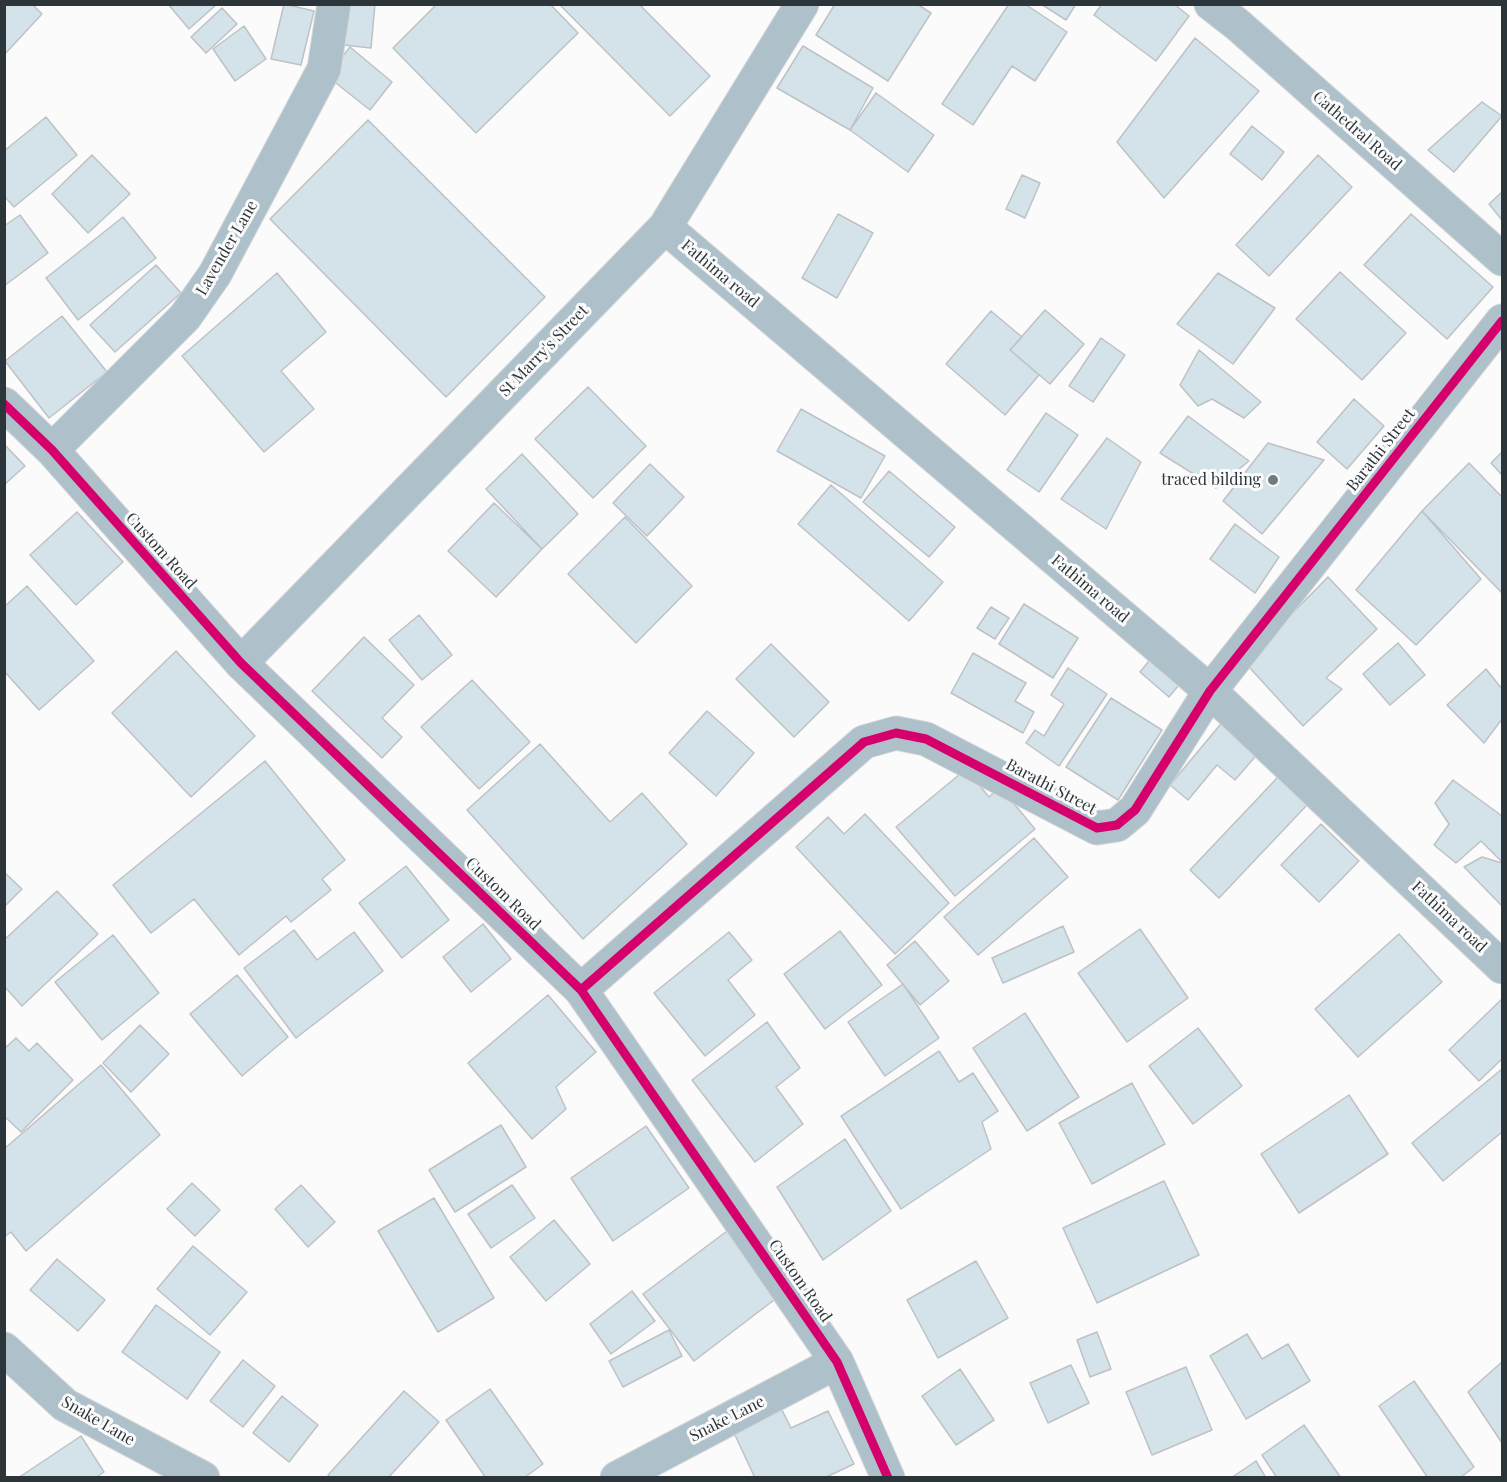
<!DOCTYPE html>
<html>
<head>
<meta charset="utf-8">
<style>
  body { margin:0 }
  #map { position:relative; width:1507px; height:1482px; overflow:hidden; background:#fbfbfb; font-family:"Playfair Display",serif }
  canvas { display:block }
  .frame { position:absolute; inset:0; border:6px solid #2c353a; pointer-events:none }
</style>
</head>
<body>
<div id="map">
<canvas width="1507" height="1482"></canvas>
<div class="frame"></div>
</div>
<script>
const context = document.querySelector('canvas').getContext('2d');
context.lineJoin = 'round';
function paint(path, color) { context.fillStyle = color; context.fill(path, 'evenodd'); }
const toPath = rows => new Path2D(rows.map(r => 'M' + r).join(''));
function trace(path, color, width, dash) { context.strokeStyle = color; context.lineWidth = width; context.lineCap = dash ? 'butt' : 'round'; context.setLineDash(dash || []); context.stroke(path); }
function label(font, color, halo, rows, align = 'center') {
  context.font = font + ' "Playfair Display",serif'; context.lineWidth = 6; context.setLineDash([]); context.textBaseline = 'middle'; context.strokeStyle = halo; context.fillStyle = color; for (const [text, x, y, turn = 0] of rows) {
    context.save(); context.translate(x, y); context.rotate((+turn || 0) * Math.PI / 180); context.textAlign = isNaN(turn) ? turn : align; if (halo) context.strokeText(text, 0, 0); context.fillText(text, 0, 0); context.restore();
  }
}
const building = toPath([
  [4,4,32,4,42,14,4,55,4,4],
  [168,4,217,4,189,29,168,4],
  [284,4,314,11,301,65,271,59,284,4],
  [349,4,375,4,371,48,344,45,349,4],
  [437,4,550,4,578,33,476,133,393,48,437,4],
  [559,4,639,4,710,76,670,116,559,4],
  [835,4,917,4,931,13,888,81,816,35,835,4],
  [1009,4,1025,4,1067,32,1035,81,1012,66,973,125,942,104,1009,4],
  [1041,4,1076,4,1066,20,1041,4],
  [1102,4,1174,4,1189,16,1156,61,1094,15,1102,4],
  [222,8,237,24,206,53,191,37,222,8],
  [244,26,266,59,235,81,213,49,244,26],
  [1195,38,1259,91,1164,198,1117,142,1195,38],
  [803,46,873,88,850,130,777,88,803,46],
  [350,47,392,82,370,110,327,76,350,47],
  [876,93,934,135,908,172,850,130,876,93],
  [1482,102,1502,116,1454,172,1428,150,1482,102],
  [46,117,77,155,14,207,4,196,4,151,46,117],
  [368,120,545,297,446,397,270,219,368,120],
  [1252,126,1284,152,1262,180,1230,154,1252,126],
  [92,155,130,194,88,233,52,194,92,155],
  [1318,155,1352,187,1269,276,1236,245,1318,155],
  [1022,175,1040,183,1025,218,1006,209,1022,175],
  [1502,192,1502,220,1489,204,1502,192],
  [838,214,873,233,837,298,802,278,838,214],
  [1411,214,1493,287,1447,339,1364,265,1411,214],
  [20,215,48,253,4,286,4,226,20,215],
  [123,217,156,258,78,320,46,278,123,217],
  [156,265,181,293,115,352,90,325,156,265],
  [1340,272,1406,333,1362,380,1296,319,1340,272],
  [277,273,326,332,281,371,314,409,264,452,182,356,277,273],
  [1218,273,1275,308,1233,364,1177,324,1218,273],
  [1045,310,1084,344,1050,384,1010,350,1045,310],
  [991,311,1022,337,1010,350,1039,375,1005,415,946,364,991,311],
  [62,316,107,372,49,418,5,361,62,316],
  [1101,338,1125,355,1093,402,1069,386,1101,338],
  [1199,350,1261,402,1244,418,1212,399,1198,406,1180,385,1199,350],
  [588,387,646,446,593,498,535,439,588,387],
  [1354,399,1384,426,1347,469,1317,442,1354,399],
  [801,409,885,456,861,498,777,451,801,409],
  [1046,413,1078,435,1039,492,1007,470,1046,413],
  [1188,416,1249,461,1216,488,1160,453,1188,416],
  [1107,438,1141,462,1106,529,1061,499,1107,438],
  [1268,443,1324,460,1262,534,1223,501,1268,443],
  [4,444,25,466,4,485,4,444],
  [1502,452,1502,475,1491,463,1502,452],
  [522,454,578,514,542,549,486,489,522,454],
  [1469,463,1502,497,1502,593,1422,511,1469,463],
  [650,464,684,497,647,536,613,503,650,464],
  [889,471,955,527,929,557,863,502,889,471],
  [831,485,943,582,909,621,798,524,831,485],
  [494,503,542,549,496,597,448,551,494,503],
  [1422,511,1481,579,1416,645,1356,590,1422,511],
  [77,512,123,562,76,605,30,555,77,512],
  [625,517,692,586,636,643,568,574,625,517],
  [1235,524,1279,557,1255,593,1210,559,1235,524],
  [1328,577,1377,629,1326,678,1342,689,1303,726,1249,667,1270,636,1328,577],
  [27,586,94,661,39,710,4,671,4,607,27,586],
  [1024,604,1078,638,1053,678,999,644,1024,604],
  [991,607,1009,618,995,639,977,628,991,607],
  [419,615,452,655,422,680,389,640,419,615],
  [364,637,414,685,382,718,402,737,382,758,312,691,364,637],
  [1398,643,1425,675,1390,705,1363,674,1398,643],
  [771,644,829,702,794,737,736,679,771,644],
  [176,651,255,736,191,797,112,713,176,651],
  [973,653,1026,683,1015,701,1034,712,1023,733,951,693,973,653],
  [1153,656,1183,680,1169,697,1140,672,1153,656],
  [1068,668,1107,694,1059,766,1026,743,1035,730,1044,736,1064,704,1051,695,1068,668],
  [1486,669,1502,689,1502,719,1484,743,1447,705,1486,669],
  [472,680,530,742,479,789,421,727,472,680],
  [1111,698,1162,730,1118,800,1066,767,1111,698],
  [707,711,754,753,716,796,669,753,707,711],
  [1225,719,1261,750,1235,780,1217,765,1188,800,1170,785,1225,719],
  [540,744,610,822,642,793,687,844,583,939,467,810,540,744],
  [265,761,345,860,322,879,331,890,291,922,286,916,239,955,194,899,151,933,113,885,265,761],
  [966,769,989,797,1000,787,1035,829,955,896,896,827,966,769],
  [1278,777,1307,805,1219,898,1190,870,1278,777],
  [1453,780,1502,816,1502,862,1481,841,1456,863,1434,845,1449,824,1435,803,1453,780],
  [865,814,949,903,895,954,796,847,828,817,844,834,865,814],
  [1321,824,1359,861,1319,902,1281,865,1321,824],
  [1034,838,1068,877,978,955,944,917,1034,838],
  [1482,857,1502,863,1502,906,1464,867,1482,857],
  [406,866,449,920,402,958,359,903,406,866],
  [4,872,22,889,4,907,4,872],
  [57,891,98,934,22,1006,4,986,4,940,57,891],
  [483,924,511,959,471,992,443,957,483,924],
  [1063,926,1074,952,1003,983,992,958,1063,926],
  [1140,929,1188,998,1127,1042,1078,973,1140,929],
  [294,930,317,960,354,932,383,971,296,1038,244,968,294,930],
  [840,931,882,985,825,1029,784,974,840,931],
  [729,932,752,960,728,980,755,1015,705,1056,654,993,729,932],
  [1399,934,1442,982,1358,1057,1315,1009,1399,934],
  [113,935,159,993,102,1040,55,982,113,935],
  [915,941,949,981,920,1005,887,965,915,941],
  [237,975,288,1037,242,1076,190,1014,237,975],
  [903,984,939,1038,885,1076,848,1022,903,984],
  [548,995,596,1052,556,1087,566,1109,532,1139,468,1063,548,995],
  [1502,999,1502,1059,1479,1081,1449,1050,1502,999],
  [1025,1013,1079,1097,1027,1131,973,1048,1025,1013],
  [767,1022,800,1068,776,1087,803,1124,755,1162,692,1080,767,1022],
  [140,1025,169,1054,131,1092,103,1063,140,1025],
  [1198,1028,1242,1086,1193,1124,1149,1066,1198,1028],
  [16,1038,29,1051,37,1043,73,1080,21,1132,4,1116,4,1049,16,1038],
  [939,1051,959,1082,973,1073,998,1111,982,1122,991,1149,901,1209,841,1116,939,1051],
  [101,1065,160,1135,26,1251,11,1232,4,1237,4,1149,101,1065],
  [1502,1069,1502,1132,1443,1181,1412,1143,1502,1069],
  [1132,1083,1165,1144,1092,1184,1059,1123,1132,1083],
  [1349,1095,1388,1154,1299,1213,1261,1154,1349,1095],
  [501,1125,526,1167,455,1212,429,1170,501,1125],
  [646,1126,689,1188,613,1241,571,1178,646,1126],
  [845,1139,891,1211,823,1260,777,1187,845,1139],
  [1164,1181,1199,1255,1097,1303,1063,1228,1164,1181],
  [192,1183,220,1210,195,1236,167,1209,192,1183],
  [301,1185,335,1222,308,1247,275,1209,301,1185],
  [512,1185,535,1218,491,1248,468,1214,512,1185],
  [434,1198,494,1298,438,1332,378,1231,434,1198],
  [554,1220,590,1264,546,1301,510,1257,554,1220],
  [727,1231,778,1297,694,1361,643,1294,727,1231],
  [193,1246,247,1292,210,1335,157,1289,193,1246],
  [57,1259,105,1300,78,1331,30,1290,57,1259],
  [976,1261,1008,1318,938,1358,907,1300,976,1261],
  [632,1291,655,1321,611,1354,590,1324,632,1291],
  [156,1305,220,1352,187,1399,122,1352,156,1305],
  [669,1330,682,1356,623,1387,609,1361,669,1330],
  [1097,1332,1111,1369,1090,1377,1077,1340,1097,1332],
  [1247,1334,1262,1359,1288,1344,1310,1381,1246,1419,1210,1356,1247,1334],
  [243,1360,275,1386,243,1427,210,1401,243,1360],
  [1502,1362,1502,1443,1468,1392,1502,1362],
  [1071,1365,1089,1403,1048,1423,1030,1383,1071,1365],
  [1186,1367,1212,1430,1152,1455,1126,1392,1186,1367],
  [960,1369,994,1420,956,1445,922,1396,960,1369],
  [1414,1381,1474,1467,1460,1478,1428,1478,1379,1406,1414,1381],
  [490,1389,543,1464,524,1478,486,1478,446,1420,490,1389],
  [404,1391,439,1422,388,1478,331,1478,328,1475,404,1391],
  [282,1396,318,1425,289,1462,253,1433,282,1396],
  [782,1410,791,1428,828,1411,854,1464,824,1478,755,1478,734,1433,782,1410],
  [1304,1425,1341,1478,1277,1478,1262,1455,1304,1425],
  [81,1436,104,1472,95,1478,18,1478,81,1436],
  [1256,1461,1266,1478,1231,1478,1256,1461]
]);
paint(building, '#d4e2e9');
trace(building, '#bec2c5', 1.5);
const street = toPath([
  [1211,4,1238,25,1502,259],
  [665,227,1210,691,1502,967],
  [4,404,52,450,241,663,581,990,837,1362,888,1478],
  [52,450,185,317,215,274,324,69,334,4],
  [241,663,665,227,802,4],
  [581,990,864,742,896,733,926,739,1097,828,1117,825,1135,810,1210,691,1502,321],
  [4,1349,65,1405,203,1478],
  [617,1478,837,1362]
]);
trace(street, '#d6d7d8', 35);
trace(street, '#aec0ca', 33);
trace(toPath([
  [4,404,52,450,241,663,581,990,837,1362,888,1478],
  [581,990,864,742,896,733,926,739,1097,828,1117,825,1135,810,1210,691,1502,321]
]), '#d6006c', 9);
for (const [x, y, r, color] of [
  [1273,480,6,"#747a7e"]
]) { const dot = new Path2D(); dot.arc(x, y, r, 0, 2 * Math.PI); context.fillStyle = color; context.fill(dot); trace(dot, '#fbfbfb', 2); }
label('16px', '#2c353a', '#fbfbfb', [
  ["Cathedral Road",1357,131,41],
  ["Lavender Lane",227,248,-60],
  ["Fathima road",720,274,40],
  ["St Marry's Street",544,351,-46],
  ["Barathi Street",1381,450,-52],
  ["Custom Road",161,551,48],
  ["Fathima road",1090,589,40],
  ["Barathi Street",1051,787,28],
  ["Custom Road",503,894,44],
  ["Fathima road",1449,917,43],
  ["Custom Road",800,1281,55],
  ["Snake Lane",727,1419,-27],
  ["Snake Lane",98,1421,30]
]);
label('16px', '#2c353a', '#fbfbfb', [
  ["traced bilding",1261,480]
], 'right');
</script>
</body>
</html>
